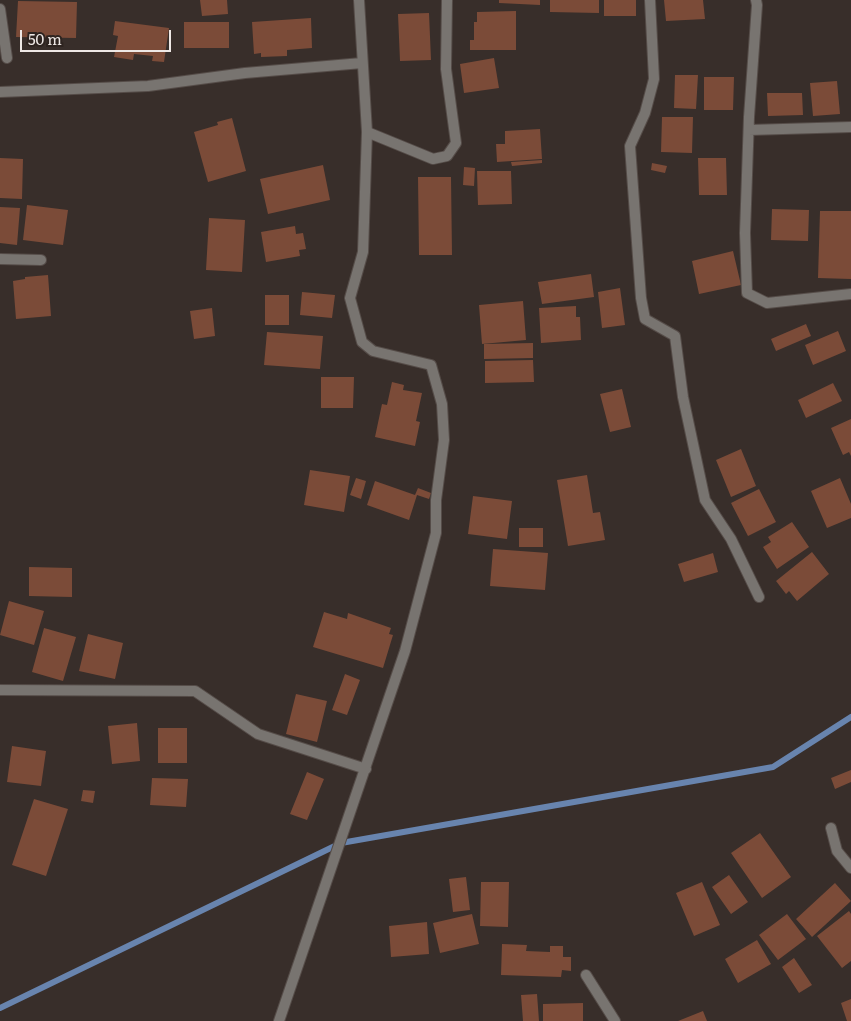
<!DOCTYPE html>
<html>
<head>
<meta charset="utf-8">
<style>
  body { margin:0 }
  #map { position:relative; width:851px; height:1021px; overflow:hidden; background:#382e2a; font-family:Literata,serif }
  canvas { display:block }
  .scale { position:absolute; left:20px; top:30px; width:151px; height:22px; box-sizing:border-box; border:2px solid #eee8e5; border-top:0; padding-left:6px; font-size:15px; line-height:18px; white-space:nowrap; color:#eee8e5; -webkit-text-stroke:4px #2e2420; paint-order:stroke }
</style>
</head>
<body>
<div id="map">
<canvas width="851" height="1021"></canvas>
<div class="scale">50 m</div>
</div>
<script>
const context = document.querySelector('canvas').getContext('2d');
context.lineJoin = 'round';
const toPath = rows => new Path2D(rows.map(r => 'M' + r).join(''));
function trace(path, color, width, dash) { context.strokeStyle = color; context.lineWidth = width; context.lineCap = dash ? 'butt' : 'round'; context.setLineDash(dash || []); context.stroke(path); }
function paint(path, color) { context.fillStyle = color; context.fill(path, 'evenodd'); }
trace(toPath([
  [0,1008,341,843,773,767,851,717]
]), '#6884ae', 6);
paint(toPath([
  [200,0,227,0,228,14,202,16],
  [499,0,540,0,540,5,499,3],
  [550,0,599,0,599,13,550,12],
  [604,0,636,0,636,16,604,16],
  [664,0,703,0,705,19,666,21],
  [18,1,77,2,76,38,16,37],
  [516,11,516,50,470,50,470,40,474,40,474,22,477,22,477,12],
  [429,13,431,60,400,61,398,14],
  [311,18,312,48,287,50,287,56,261,57,261,53,254,54,252,22],
  [115,21,169,28,164,62,152,61,153,56,134,54,133,60,114,57,118,36,113,35],
  [184,22,229,22,229,48,184,48],
  [494,58,499,88,464,93,460,64],
  [675,75,698,75,696,109,674,108],
  [704,77,734,77,733,110,704,110],
  [837,81,840,114,813,116,810,83],
  [767,93,802,93,803,115,768,116],
  [662,117,693,117,692,153,661,152],
  [232,118,246,171,208,182,194,132,218,125,217,122],
  [540,129,542,159,497,162,496,144,505,144,505,131],
  [0,158,23,159,22,199,0,198],
  [698,158,726,158,727,195,699,195],
  [542,160,542,163,512,166,511,162],
  [652,163,667,166,665,173,651,170],
  [323,165,330,200,268,214,260,179],
  [464,167,475,168,474,186,463,185],
  [477,171,511,171,512,204,478,205],
  [418,177,451,177,452,255,419,255],
  [27,205,68,210,63,245,23,240],
  [0,207,20,208,17,245,0,243],
  [772,209,809,210,808,241,771,240],
  [820,211,851,211,851,279,818,278],
  [209,218,245,220,242,272,206,270],
  [295,226,296,234,303,233,306,249,299,250,300,256,266,262,261,232],
  [733,251,741,285,699,294,692,261],
  [591,274,594,297,542,304,538,282],
  [48,275,51,316,16,319,13,281,25,279,25,277],
  [620,288,625,325,602,328,598,292],
  [302,292,335,295,332,318,300,315],
  [265,295,289,295,289,325,265,325],
  [523,301,526,340,482,344,479,305],
  [576,306,576,317,580,317,581,340,541,343,539,308],
  [212,308,215,336,194,339,190,311],
  [806,324,811,336,776,351,771,339],
  [838,331,846,351,813,365,805,345],
  [267,332,323,336,320,369,264,365],
  [533,343,533,358,484,359,484,344],
  [533,360,534,382,485,383,485,361],
  [321,377,354,377,353,408,321,408],
  [392,382,404,385,403,390,422,393,416,421,420,422,415,446,375,437,382,404,387,405],
  [833,383,842,401,806,418,798,400],
  [622,389,631,427,610,432,600,394],
  [851,419,851,456,849,452,843,455,831,428],
  [741,449,756,486,731,497,716,460],
  [310,470,350,476,344,512,304,505],
  [587,475,593,513,600,512,605,540,568,546,557,480],
  [356,478,366,481,361,499,350,495],
  [840,478,851,504,851,518,827,528,811,491],
  [375,481,415,495,418,488,431,493,429,499,417,495,409,520,367,505],
  [759,489,776,522,748,536,731,503],
  [473,496,512,501,507,539,468,534],
  [792,522,809,547,777,569,763,547,771,542,768,537],
  [519,528,543,528,543,547,519,547],
  [493,549,548,553,545,590,490,586],
  [812,552,829,574,797,601,789,591,786,594,776,581],
  [713,553,718,572,684,582,678,564],
  [29,567,72,568,72,597,29,596],
  [9,601,44,611,34,645,0,635],
  [324,612,347,619,348,613,391,628,389,634,393,635,383,668,313,647],
  [44,628,76,637,63,681,32,672],
  [88,634,123,643,115,679,79,671],
  [345,674,360,680,347,715,332,710],
  [296,694,327,701,317,742,286,734],
  [137,723,140,761,112,764,108,726],
  [158,728,187,728,187,763,158,763],
  [12,746,46,751,41,786,7,782],
  [851,770,851,782,835,789,831,778],
  [307,772,324,779,307,820,290,814],
  [152,778,188,779,186,807,150,805],
  [83,790,95,791,93,803,81,801],
  [34,799,68,809,46,876,12,865],
  [760,833,791,877,762,898,731,853],
  [729,875,748,902,731,914,712,887],
  [466,877,470,910,453,912,449,879],
  [481,882,509,882,508,927,480,926],
  [702,882,720,925,694,936,676,893],
  [835,883,851,901,812,937,796,919],
  [849,911,851,914,851,961,842,968,817,936],
  [472,914,479,944,440,953,433,923],
  [787,914,806,939,778,960,759,935],
  [427,922,429,954,391,957,389,926],
  [757,940,771,964,738,983,725,959],
  [502,944,527,945,526,951,550,952,550,946,563,946,563,957,571,957,571,971,562,970,561,977,501,975],
  [794,958,812,985,799,993,782,967],
  [537,994,539,1021,523,1021,521,995],
  [851,999,851,1021,847,1021,841,1003],
  [583,1003,583,1021,543,1021,543,1004],
  [703,1011,707,1021,678,1021]
]), '#7b4b38');
const street = toPath([
  [650,0,654,79,645,113,630,146,641,298,645,319,675,336,683,397,705,500,731,539,759,597],
  [756,0,757,5,749,117,745,233,747,293,767,303,851,294],
  [0,9,7,58],
  [0,92,148,86,245,73,362,63],
  [749,130,851,127],
  [367,132,433,159,447,156,456,143,446,69,447,0],
  [0,259,41,260],
  [0,690,195,691,258,734,366,769],
  [831,828,837,851,851,868],
  [586,975,615,1021],
  [279,1021,405,651,436,533,436,500,444,440,442,404,431,365,373,351,362,342,350,298,363,252,367,132,359,0]
]);
trace(street, '#554c48', 12);
trace(street, '#787470', 10);
</script>
</body>
</html>
